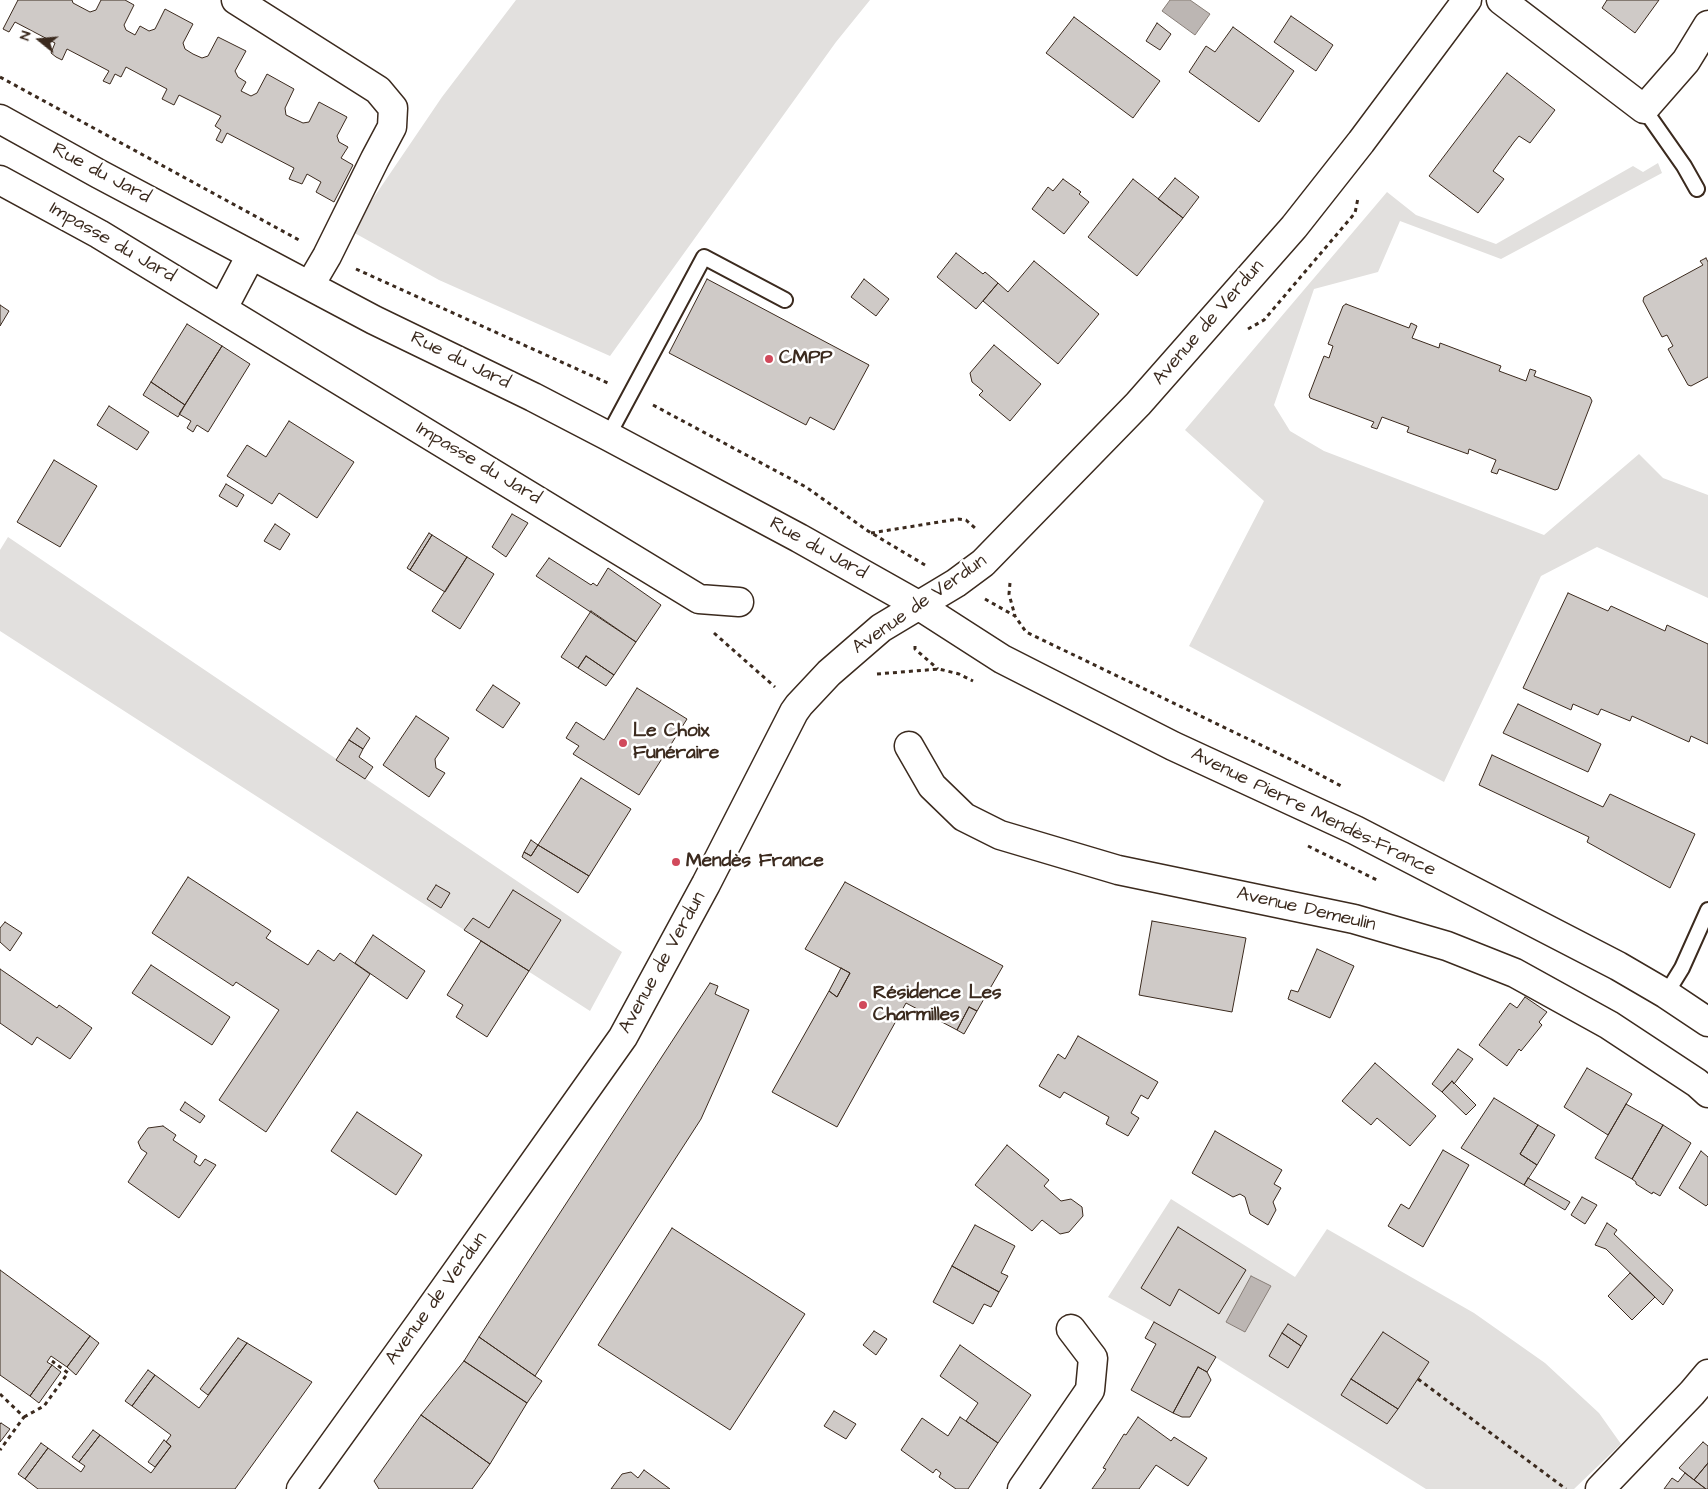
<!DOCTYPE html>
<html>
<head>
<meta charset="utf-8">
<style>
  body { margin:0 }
  #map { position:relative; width:1708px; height:1489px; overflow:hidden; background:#fff; font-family:"Architects Daughter",sans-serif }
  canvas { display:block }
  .north { position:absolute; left:15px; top:15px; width:50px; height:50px; -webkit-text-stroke:4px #fff; paint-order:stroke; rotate:287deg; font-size:14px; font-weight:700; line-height:20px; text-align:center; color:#3b2a1e }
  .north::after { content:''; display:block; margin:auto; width:18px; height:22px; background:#3b2a1e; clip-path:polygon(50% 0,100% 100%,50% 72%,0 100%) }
</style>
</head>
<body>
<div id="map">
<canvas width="1708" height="1489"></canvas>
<div class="north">N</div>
</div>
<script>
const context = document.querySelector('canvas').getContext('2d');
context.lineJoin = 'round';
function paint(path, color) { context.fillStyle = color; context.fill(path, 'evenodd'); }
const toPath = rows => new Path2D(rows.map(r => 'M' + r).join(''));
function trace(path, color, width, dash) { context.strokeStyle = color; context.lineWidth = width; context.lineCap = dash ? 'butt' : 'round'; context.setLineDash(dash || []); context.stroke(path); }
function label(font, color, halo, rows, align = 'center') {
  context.font = font + ' "Architects Daughter",sans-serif'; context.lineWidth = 5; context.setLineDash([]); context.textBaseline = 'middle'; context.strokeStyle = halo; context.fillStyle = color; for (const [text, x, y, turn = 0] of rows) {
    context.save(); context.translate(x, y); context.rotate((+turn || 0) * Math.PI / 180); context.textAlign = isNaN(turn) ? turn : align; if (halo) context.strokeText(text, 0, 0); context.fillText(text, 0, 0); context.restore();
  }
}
paint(toPath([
  [516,0,870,0,836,42,610,356,439,280,351,231,442,97],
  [1658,163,1662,173,1501,259,1400,221,1378,272,1314,289,1274,405,1290,431,1324,451,1544,535,1639,454,1663,478,1708,495,1708,598,1597,547,1541,576,1444,782,1189,646,1264,501,1185,430,1387,192,1416,215,1496,244,1633,166,1643,172],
  [8,537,622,952,590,1011,0,631,0,550],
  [1171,1199,1295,1277,1327,1229,1474,1313,1545,1363,1599,1413,1621,1444,1574,1489,1426,1489,1199,1347,1108,1297]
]), '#e2e0de');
const water = toPath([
  [1170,0,1190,0,1210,14,1195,35,1162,11,1170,0],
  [1251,1276,1271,1286,1245,1332,1226,1322,1251,1276]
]);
paint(water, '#bcb6b3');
trace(water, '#887e77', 1);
const building = toPath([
  [18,0,72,0,73,3,90,12,96,10,101,0,125,0,134,5,124,25,126,30,135,35,140,26,149,31,155,29,165,9,193,24,183,43,185,49,193,54,202,58,208,56,218,37,246,51,235,71,238,77,246,82,241,91,251,96,257,93,267,74,294,89,285,108,286,115,303,123,309,122,319,102,347,117,337,136,339,142,348,147,341,158,353,165,334,202,316,192,321,182,307,174,302,184,289,179,294,168,248,144,227,133,222,143,216,140,221,130,215,126,221,116,179,95,174,105,162,99,167,89,126,67,121,77,115,74,110,84,103,81,109,71,67,49,62,60,56,57,51,53,55,43,15,22,9,32,3,29,18,0],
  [1607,0,1659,0,1635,33,1602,8,1607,0],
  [1291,16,1333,45,1316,71,1274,42,1291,16],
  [1074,17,1160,81,1133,118,1046,53,1074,17],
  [1157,23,1171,34,1160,50,1146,41,1157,23],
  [1233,27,1294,71,1259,122,1189,72,1206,46,1215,52,1233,27],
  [1507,73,1555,110,1530,143,1519,136,1514,142,1493,171,1504,179,1478,213,1429,176,1507,73],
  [1175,178,1199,197,1183,218,1158,199,1175,178],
  [1063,179,1081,192,1079,194,1089,202,1064,234,1032,209,1048,187,1053,191,1063,179],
  [1133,179,1183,218,1137,276,1088,237,1133,179],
  [956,253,983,274,985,272,998,283,976,309,937,277,956,253],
  [1706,258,1708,262,1708,377,1691,386,1688,385,1668,349,1673,346,1667,335,1662,337,1643,301,1644,297,1703,265,1700,261,1706,258],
  [1034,261,1099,314,1058,364,983,301,998,283,1008,292,1034,261],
  [707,279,869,365,834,430,810,417,806,425,669,353,707,279],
  [864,279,889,299,876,316,851,297,864,279],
  [1346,304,1409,328,1411,323,1417,326,1412,338,1439,348,1440,343,1501,366,1499,371,1526,381,1530,369,1536,371,1534,376,1590,397,1592,401,1558,489,1555,490,1499,469,1497,474,1491,472,1496,460,1469,449,1468,454,1407,432,1409,427,1382,417,1377,429,1371,427,1374,422,1310,398,1309,395,1324,356,1329,358,1333,346,1328,344,1343,306,1346,304],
  [0,305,9,311,0,326,0,305],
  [187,324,222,346,185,405,151,382,187,324],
  [994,345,1041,384,1010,421,979,395,983,391,972,382,970,373,994,345],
  [222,346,250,364,208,432,197,425,193,432,187,428,191,421,179,414,222,346],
  [151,382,185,405,178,417,143,395,151,382],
  [109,406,149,432,137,450,97,425,109,406],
  [289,421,354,462,317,518,279,493,272,504,227,476,247,445,266,457,289,421],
  [54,460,97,486,60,547,17,522,54,460],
  [226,484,244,495,237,507,219,496,226,484],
  [512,514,528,523,506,557,492,547,512,514],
  [275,524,290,534,280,550,264,541,275,524],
  [429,533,432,535,410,570,407,568,429,533],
  [432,535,467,557,445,592,410,570,432,535],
  [467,557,494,574,460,629,432,611,467,557],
  [549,558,591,585,593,583,597,586,608,568,661,605,636,642,536,576,549,558],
  [1568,593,1608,611,1611,606,1665,631,1667,625,1708,644,1708,744,1691,736,1689,742,1632,716,1630,721,1601,709,1598,715,1573,704,1571,710,1523,688,1568,593],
  [591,611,636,642,614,675,586,656,578,668,561,657,591,611],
  [586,656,614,675,606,686,578,668,586,656],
  [493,685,520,703,503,728,476,710,493,685],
  [637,688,687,719,639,795,573,754,579,746,566,738,576,722,604,740,637,688],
  [1518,704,1601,744,1588,772,1503,733,1518,704],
  [416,716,449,738,435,759,436,768,445,773,429,797,383,765,416,716],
  [357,728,370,738,363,749,349,740,357,728],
  [349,740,363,749,359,757,373,767,365,779,336,760,349,740],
  [1492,755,1603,807,1610,794,1695,834,1670,888,1587,842,1589,837,1479,785,1492,755],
  [581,778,631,809,589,876,538,845,581,778],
  [531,840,538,845,531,856,524,852,531,840],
  [538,845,589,876,578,893,522,857,524,852,531,856,538,845],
  [188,877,271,931,266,938,308,965,318,950,334,961,340,953,370,974,266,1132,219,1100,279,1010,236,982,233,986,152,933,188,877],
  [845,882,1003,966,977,1011,969,1007,957,1030,906,1003,837,1127,772,1092,829,991,837,997,850,973,805,949,845,882],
  [436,885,450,893,441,908,427,899,436,885],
  [513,890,561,920,529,971,464,930,473,918,489,928,513,890],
  [1152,921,1246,938,1232,1012,1139,995,1152,921],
  [5,922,22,933,10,951,0,942,0,928,5,922],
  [373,935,425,971,407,999,355,963,373,935],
  [481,941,529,971,487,1037,456,1017,463,1005,447,995,481,941],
  [1317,949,1354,966,1330,1018,1288,999,1291,990,1298,992,1317,949],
  [151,965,230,1017,212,1045,132,993,151,965],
  [841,968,850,973,837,997,829,991,841,968],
  [0,969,57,1008,59,1005,92,1028,70,1059,37,1037,32,1045,0,1023,0,969],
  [710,983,718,986,715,994,749,1010,722,1072,701,1119,535,1376,479,1337,710,983],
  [1525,997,1547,1012,1539,1022,1542,1025,1521,1051,1519,1049,1507,1066,1479,1045,1510,1003,1517,1008,1525,997],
  [969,1007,977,1011,964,1034,957,1030,969,1007],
  [1078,1036,1158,1082,1148,1099,1141,1095,1131,1113,1139,1118,1128,1136,1106,1124,1109,1117,1064,1092,1060,1098,1039,1086,1058,1054,1065,1059,1078,1036],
  [1458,1049,1473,1059,1454,1084,1452,1081,1442,1092,1432,1084,1458,1049],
  [1375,1063,1436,1116,1410,1146,1377,1118,1371,1125,1342,1101,1375,1063],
  [1587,1068,1632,1094,1608,1135,1564,1107,1587,1068],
  [1452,1081,1476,1105,1466,1115,1442,1092,1452,1081],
  [1494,1098,1538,1125,1520,1154,1537,1165,1524,1185,1461,1148,1494,1098],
  [185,1102,205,1116,200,1123,180,1110,185,1102],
  [1626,1104,1663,1125,1632,1179,1595,1158,1626,1104],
  [357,1112,422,1155,396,1195,331,1151,357,1112],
  [1538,1125,1555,1135,1537,1165,1520,1154,1538,1125],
  [1663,1125,1691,1143,1660,1196,1653,1192,1652,1194,1636,1184,1636,1182,1632,1179,1663,1125],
  [163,1126,176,1135,173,1140,197,1156,194,1162,200,1166,205,1159,216,1165,179,1218,128,1182,147,1153,141,1149,138,1142,148,1128,163,1126],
  [1215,1131,1282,1170,1274,1184,1281,1188,1273,1202,1276,1210,1268,1225,1250,1214,1245,1197,1240,1194,1233,1197,1192,1173,1215,1131],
  [1007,1145,1049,1180,1044,1186,1061,1201,1071,1199,1082,1207,1083,1216,1069,1232,1060,1234,1042,1220,1032,1231,975,1185,1007,1145],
  [1443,1150,1469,1165,1423,1247,1388,1226,1401,1204,1409,1209,1443,1150],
  [1701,1151,1708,1157,1708,1204,1706,1206,1679,1188,1701,1151],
  [1528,1178,1570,1202,1565,1210,1524,1185,1528,1178],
  [1582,1197,1597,1205,1585,1224,1571,1215,1582,1197],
  [1607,1223,1617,1230,1614,1234,1673,1290,1663,1305,1606,1249,1595,1245,1607,1223],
  [975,1225,1015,1246,1001,1273,1008,1276,999,1292,952,1266,975,1225],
  [1178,1227,1246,1270,1219,1314,1179,1289,1170,1306,1141,1288,1178,1227],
  [672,1228,805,1314,730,1430,598,1345,672,1228],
  [952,1266,999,1292,991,1307,984,1304,973,1324,933,1302,952,1266],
  [0,1270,90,1336,67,1367,51,1356,47,1362,52,1365,30,1396,0,1375,0,1270],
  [1630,1273,1655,1297,1632,1320,1608,1296,1630,1273],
  [1154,1322,1216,1357,1207,1372,1198,1367,1173,1413,1131,1390,1156,1344,1145,1338,1154,1322],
  [1288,1324,1307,1336,1301,1346,1282,1333,1288,1324],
  [874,1331,887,1339,876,1355,863,1345,874,1331],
  [1383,1332,1429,1362,1398,1409,1351,1379,1383,1332],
  [1282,1333,1301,1346,1288,1368,1269,1356,1282,1333],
  [90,1336,99,1343,76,1375,67,1367,90,1336],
  [479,1337,542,1381,527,1403,464,1361,479,1337],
  [238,1338,247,1343,208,1395,200,1389,238,1338],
  [247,1343,312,1382,235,1489,38,1489,25,1479,48,1448,81,1472,85,1466,79,1462,100,1435,151,1473,171,1446,166,1442,171,1435,132,1406,155,1375,199,1408,247,1343],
  [960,1345,1031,1395,998,1443,966,1421,978,1403,940,1376,960,1345],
  [464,1361,527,1403,490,1464,421,1415,464,1361],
  [52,1365,61,1372,39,1403,30,1396,52,1365],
  [1198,1367,1207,1372,1211,1380,1190,1417,1182,1417,1173,1413,1198,1367],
  [148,1370,155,1375,132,1406,125,1401,148,1370],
  [1351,1379,1398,1409,1387,1424,1341,1395,1351,1379],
  [834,1411,856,1424,846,1439,824,1426,834,1411],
  [421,1415,490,1464,472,1489,379,1489,374,1481,421,1415],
  [960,1417,998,1443,968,1489,956,1489,939,1477,941,1473,936,1469,933,1473,901,1450,922,1418,948,1436,960,1417],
  [1138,1417,1171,1441,1174,1437,1207,1458,1188,1486,1156,1465,1139,1489,1092,1489,1106,1469,1103,1468,1124,1434,1126,1435,1138,1417],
  [1,1423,10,1429,0,1442,0,1424,1,1423],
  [93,1430,100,1435,79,1462,72,1457,93,1430],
  [164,1440,171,1446,155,1467,148,1462,164,1440],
  [1703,1442,1708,1446,1708,1463,1694,1480,1679,1468,1703,1442],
  [41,1443,48,1448,25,1479,18,1474,41,1443],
  [1708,1463,1708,1489,1706,1489,1694,1480,1708,1463],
  [644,1470,670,1489,611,1489,622,1474,631,1472,638,1478,644,1470],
  [1685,1473,1706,1489,1664,1489,1672,1478,1678,1482,1685,1473]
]);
paint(building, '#cfcac7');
trace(building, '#3b2a1e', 1);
const lane = toPath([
  [1644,109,1684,166,1697,189],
  [608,436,704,257,785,300],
  [1666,994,1682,968,1708,910]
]);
const street = toPath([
  [236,0,378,90,393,108,392,127,375,159,327,256,310,285],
  [1501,0,1644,109,1686,61,1708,25],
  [0,180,99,234,699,599,739,602],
  [223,308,251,255],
  [909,746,932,786,964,817,1000,835,1118,870,1354,919,1447,946,1515,973,1609,1025,1697,1083,1708,1093],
  [1022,1489,1090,1390,1093,1358,1071,1329],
  [1600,1489,1692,1393,1708,1374]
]);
const secondary = toPath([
  [0,119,99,174,374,320,533,397,608,436,799,538,918,605,1002,659,1173,746,1355,830,1618,966,1666,994,1708,1022],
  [301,1489,421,1322,623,1037,706,884,794,712,799,705,829,673,881,628,956,583,983,563,1138,404,1294,227,1361,142,1467,0]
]);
trace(lane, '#3b2a1e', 18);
trace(street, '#3b2a1e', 31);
trace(secondary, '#3b2a1e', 31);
trace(toPath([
  [0,77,299,240],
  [356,269,610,384],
  [1248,329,1264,320,1355,213,1358,198],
  [653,405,806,487,868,531,925,565],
  [871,533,958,519,966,520,975,528],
  [1010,583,1009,594,1015,616],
  [985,599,1015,616,1026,632,1294,761,1343,787],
  [714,633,775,687],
  [915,646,915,649,938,669],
  [877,674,939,669,959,674,973,681],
  [1308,846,1379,881],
  [1418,1379,1566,1489],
  [0,1394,24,1417,0,1450],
  [24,1417,44,1406,68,1373,52,1361]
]), '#3b2a1e', 3, [4, 4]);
trace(lane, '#fff', 14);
trace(street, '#fff', 28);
trace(secondary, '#fff', 28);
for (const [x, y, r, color] of [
  [769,359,5,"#d1495b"],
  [623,743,5,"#d1495b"],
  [676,862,5,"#d1495b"],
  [863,1005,5,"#d1495b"]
]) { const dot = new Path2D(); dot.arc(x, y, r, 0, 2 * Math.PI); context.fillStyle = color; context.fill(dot); trace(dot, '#fff', 2); }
label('19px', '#3b2a1e', '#fff', [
  ["Rue du Jard",101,174,28],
  ["Impasse du Jard",112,243,30],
  ["Avenue de Verdun",1209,323,-49],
  ["Rue du Jard",460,361,26],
  ["Impasse du Jard",478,464,31],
  ["Rue du Jard",818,549,29],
  ["Avenue de Verdun",920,605,-35],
  ["Avenue Pierre Mendès-France",1313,813,26],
  ["Avenue Demeulin",1306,910,13],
  ["Avenue de Verdun",663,963,-61],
  ["Avenue de Verdun",437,1299,-54]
]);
label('bold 19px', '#3b2a1e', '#fff', [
  ["CMPP",779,359],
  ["Le Choix",633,732],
  ["Funéraire",633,754],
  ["Mendès France",686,862],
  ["Résidence Les",873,994],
  ["Charmilles",873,1016]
], 'left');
</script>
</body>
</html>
